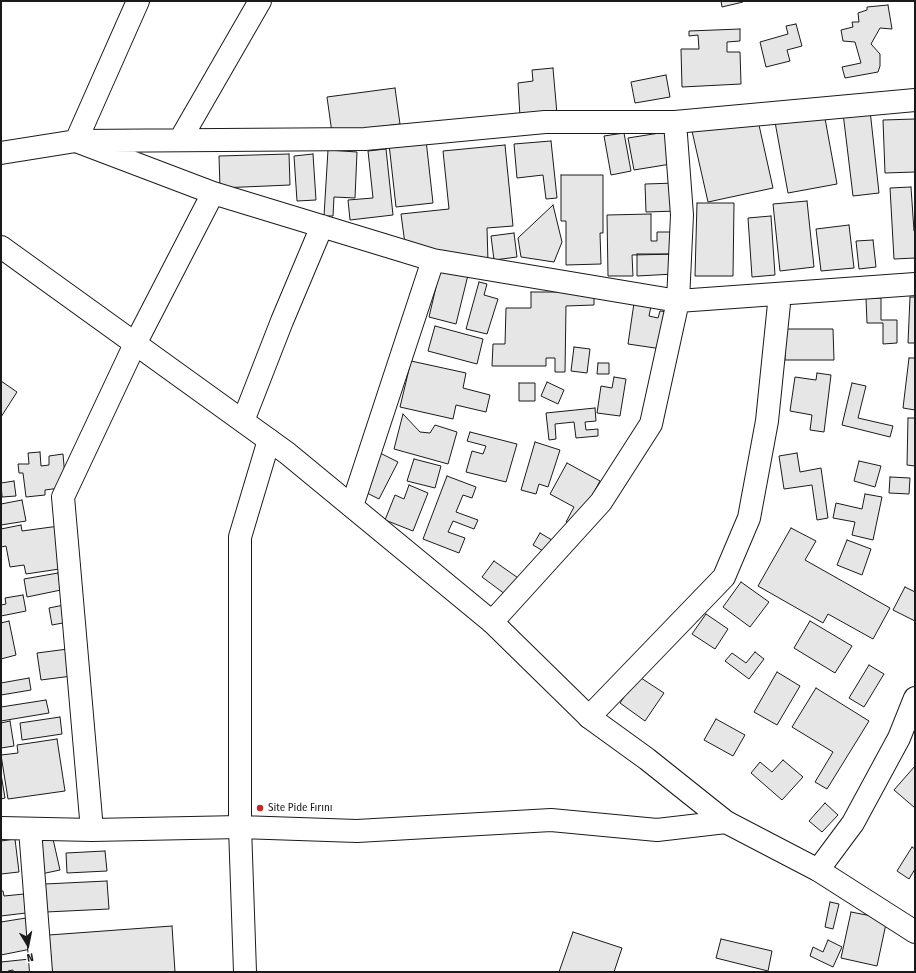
<!DOCTYPE html>
<html>
<head>
<meta charset="utf-8">
<style>
  body { margin:0 }
  #map { position:relative; width:916px; height:973px; overflow:hidden; background:#fff; font-family:"Fira Sans Condensed",sans-serif }
  canvas { display:block }
  .frame { position:absolute; inset:0; border:2px solid #1a1a1a; pointer-events:none }
  .north { position:absolute; left:8px; top:925px; width:40px; height:40px; -webkit-text-stroke:3px #fff; paint-order:stroke; rotate:170deg; font-size:11px; font-weight:700; line-height:16px; text-align:center; color:#1a1a1a }
  .north::after { content:''; display:block; margin:auto; width:14px; height:18px; background:#1a1a1a; clip-path:polygon(50% 0,100% 100%,50% 72%,0 100%) }
</style>
</head>
<body>
<div id="map">
<canvas width="916" height="973"></canvas>
<div class="frame"></div>
<div class="north">N</div>
</div>
<script>
const context = document.querySelector('canvas').getContext('2d');
context.lineJoin = 'round';
function paint(path, color) { context.fillStyle = color; context.fill(path, 'evenodd'); }
const toPath = rows => new Path2D(rows.map(r => 'M' + r).join(''));
function trace(path, color, width, dash) { context.strokeStyle = color; context.lineWidth = width; context.lineCap = dash ? 'butt' : 'round'; context.setLineDash(dash || []); context.stroke(path); }
function label(font, color, halo, rows, align = 'center') {
  context.font = font + ' "Fira Sans Condensed",sans-serif'; context.lineWidth = 3; context.setLineDash([]); context.textBaseline = 'middle'; context.strokeStyle = halo; context.fillStyle = color; for (const [text, x, y, turn = 0] of rows) {
    context.save(); context.translate(x, y); context.rotate((+turn || 0) * Math.PI / 180); context.textAlign = isNaN(turn) ? turn : align; if (halo) context.strokeText(text, 0, 0); context.fillText(text, 0, 0); context.restore();
  }
}
const building = toPath([
  [721,1,743,1,743,2,722,7,721,1],
  [888,5,892,29,880,28,871,44,880,54,880,66,878,72,845,78,842,67,861,63,855,42,843,41,841,30,853,27,852,22,859,22,858,13,867,10,867,7,888,5],
  [796,24,802,46,787,50,790,61,766,67,760,42,788,34,786,26,796,24],
  [740,29,740,41,727,42,727,52,740,52,741,84,682,87,681,49,699,49,698,35,689,36,689,31,740,29],
  [553,68,557,114,520,117,518,83,533,81,532,70,553,68],
  [666,75,670,97,635,103,631,82,666,75],
  [395,88,400,124,332,133,327,97,395,88],
  [870,110,879,193,853,196,843,113,870,110],
  [824,113,837,184,788,193,775,122,824,113],
  [757,116,773,188,708,202,692,131,757,116],
  [915,119,915,172,885,173,883,120,915,119],
  [666,132,671,164,634,170,628,138,666,132],
  [624,133,631,171,611,175,604,136,624,133],
  [426,140,433,203,396,207,389,144,426,140],
  [551,141,557,198,546,199,543,175,517,178,514,144,551,141],
  [505,145,513,226,487,228,488,262,405,244,401,214,449,209,443,151,505,145],
  [386,149,393,215,350,220,348,200,373,198,368,151,386,149],
  [328,150,357,152,355,198,334,197,333,216,324,216,328,150],
  [289,154,290,185,220,188,219,156,289,154],
  [313,154,316,200,297,201,294,156,313,154],
  [561,175,603,175,603,233,600,233,601,264,566,265,566,221,561,221,561,175],
  [676,183,677,211,646,212,645,184,676,183],
  [911,187,914,231,915,231,915,258,894,259,890,188,911,187],
  [807,201,814,267,780,271,773,204,807,201],
  [697,203,734,203,733,276,695,276,697,203],
  [553,205,562,242,554,262,521,257,518,238,553,205],
  [651,214,651,241,657,241,657,232,675,232,676,254,632,255,633,276,608,276,607,215,651,214],
  [771,216,775,275,752,277,748,218,771,216],
  [849,225,854,268,821,271,816,229,849,225],
  [514,233,517,257,494,260,491,236,514,233],
  [873,240,876,267,859,269,856,241,873,240],
  [637,254,673,254,674,274,637,276,637,254],
  [440,270,468,275,456,324,429,317,440,270],
  [479,282,487,284,484,295,498,299,487,334,466,329,479,282],
  [531,292,594,292,594,305,566,306,565,372,555,372,555,358,546,358,546,366,492,366,493,344,505,344,506,308,531,308,531,292],
  [910,297,915,297,915,343,908,343,910,297],
  [866,298,881,298,881,320,897,320,897,343,883,344,883,323,867,323,866,298],
  [634,303,651,306,649,316,658,318,660,311,668,312,662,349,628,344,634,303],
  [435,326,483,339,477,364,428,351,435,326],
  [785,329,833,329,834,360,785,360,785,329],
  [574,347,590,349,587,373,571,371,574,347],
  [909,358,915,358,915,410,903,408,909,358],
  [411,361,466,373,463,388,490,395,486,412,456,405,453,419,400,407,411,361],
  [598,363,609,363,609,374,597,374,598,363],
  [817,373,831,375,824,432,810,430,812,415,790,411,795,377,816,380,817,373],
  [614,377,626,379,620,416,597,413,601,386,612,388,614,377],
  [1,381,17,392,1,417,1,381],
  [547,382,564,390,558,404,541,396,547,382],
  [519,383,535,383,535,401,519,401,519,383],
  [852,383,866,386,858,418,893,426,890,437,842,425,852,383],
  [595,408,596,421,585,422,586,430,598,429,598,436,576,438,574,422,555,424,556,439,549,440,546,413,595,408],
  [403,414,420,432,430,433,435,425,457,432,448,464,394,449,403,414],
  [908,418,915,418,915,466,907,465,908,418],
  [470,432,517,444,506,482,466,472,472,451,483,454,486,446,467,441,470,432],
  [535,442,560,450,548,487,539,484,536,494,521,490,535,442],
  [40,452,41,466,49,465,49,456,63,454,65,477,60,478,60,488,45,490,45,495,26,497,23,473,19,473,18,464,29,464,28,453,40,452],
  [380,453,398,462,379,499,361,490,380,453],
  [797,453,800,472,821,468,828,518,817,520,812,485,784,489,779,456,797,453],
  [414,459,441,466,435,488,407,481,414,459],
  [859,461,881,466,875,487,854,481,859,461],
  [567,463,600,481,575,527,566,522,574,507,550,494,567,463],
  [447,476,476,487,472,498,463,495,456,512,478,520,474,529,453,521,448,532,465,538,459,553,423,539,447,476],
  [890,477,910,478,909,494,889,493,890,477],
  [14,481,16,496,2,497,1,483,14,481],
  [409,485,428,493,413,531,385,520,395,495,404,499,409,485],
  [865,494,882,497,873,540,852,535,855,522,833,518,836,503,862,509,865,494],
  [22,500,26,521,1,525,1,504,22,500],
  [21,525,22,531,59,526,66,568,26,574,24,565,10,567,6,546,1,547,1,529,21,525],
  [791,528,816,541,805,560,890,608,873,639,828,614,823,623,758,586,791,528],
  [540,533,557,543,550,555,533,545,540,533],
  [847,540,871,549,862,575,837,565,847,540],
  [494,561,521,580,509,597,482,577,494,561],
  [58,573,61,590,27,597,24,579,58,573],
  [741,582,769,602,750,627,723,607,741,582],
  [905,587,915,592,915,621,893,610,905,587],
  [23,595,26,611,1,616,1,605,6,604,5,598,23,595],
  [64,605,68,622,52,625,49,608,64,605],
  [706,614,728,629,715,649,692,634,706,614],
  [9,621,16,655,1,659,1,623,9,621],
  [810,621,852,646,835,673,794,648,810,621],
  [68,649,72,676,41,680,37,653,68,649],
  [755,652,764,659,749,679,725,661,732,653,746,663,755,652],
  [869,665,884,674,864,707,849,698,869,665],
  [777,672,800,686,777,725,754,712,777,672],
  [638,676,664,693,645,721,620,703,638,676],
  [29,678,31,690,1,695,1,683,29,678],
  [816,688,869,721,827,789,815,782,833,752,792,727,816,688],
  [46,700,49,713,1,721,1,707,46,700],
  [60,717,62,734,22,740,20,723,60,717],
  [716,719,745,735,733,756,704,740,716,719],
  [10,721,14,746,1,748,1,723,10,721],
  [57,739,65,791,8,799,1,755,18,753,17,745,57,739],
  [783,760,803,777,782,800,751,773,760,762,772,772,783,760],
  [915,766,915,808,894,790,915,766],
  [1,774,5,798,1,799,1,774],
  [825,803,838,815,822,832,809,821,825,803],
  [15,839,19,872,1,874,1,841,15,839],
  [53,839,60,870,41,874,34,842,53,839],
  [912,847,915,849,915,869,909,879,897,871,912,847],
  [105,851,107,871,67,873,66,853,105,851],
  [107,881,109,909,46,912,45,884,107,881],
  [1,891,3,891,4,896,24,894,26,913,1,916,1,891],
  [830,902,839,904,833,929,825,927,830,902],
  [851,912,887,919,877,966,841,958,851,912],
  [26,918,31,949,1,955,1,922,26,918],
  [172,926,175,972,52,972,49,935,172,926],
  [573,932,622,948,614,972,559,972,573,932],
  [721,939,772,951,768,971,716,958,721,939],
  [828,940,842,947,833,967,810,956,813,947,823,952,828,940],
  [30,959,31,972,13,972,13,970,8,971,8,972,1,972,1,962,30,959]
]);
paint(building, '#e6e6e6');
trace(building, '#1a1a1a', 1);
const minor = toPath([
  [138,1,76,141,213,193,433,260,678,301,915,284],
  [180,140,260,1],
  [1,153,76,141,365,139,545,122,675,122,915,100],
  [243,421,282,321,322,226],
  [352,506,433,260],
  [492,622,601,502,651,424,678,301,682,215,675,122],
  [589,717,724,577,749,518,767,421,780,294],
  [1,828,92,830,240,827,357,831,551,820,657,830,726,822],
  [30,829,41,972],
  [92,830,63,497,135,344,213,193],
  [818,870,853,823,899,738,915,698],
  [245,972,240,827,240,537,269,440]
]);
const tertiary = toPath([
  [1,247,287,453,492,622,589,717,647,759,726,822,818,870,915,932]
]);
trace(minor, '#1a1a1a', 24);
trace(tertiary, '#1a1a1a', 24);
trace(minor, '#fff', 22);
trace(tertiary, '#fff', 22);
for (const [x, y, r, color] of [
  [260,808,4,"#c62828"]
]) { const dot = new Path2D(); dot.arc(x, y, r, 0, 2 * Math.PI); context.fillStyle = color; context.fill(dot); trace(dot, '#fff', 1.5); }
label('11px', '#1a1a1a', '#fff', [
  ["Site Pide Fırını",268,808]
], 'left');
</script>
</body>
</html>
